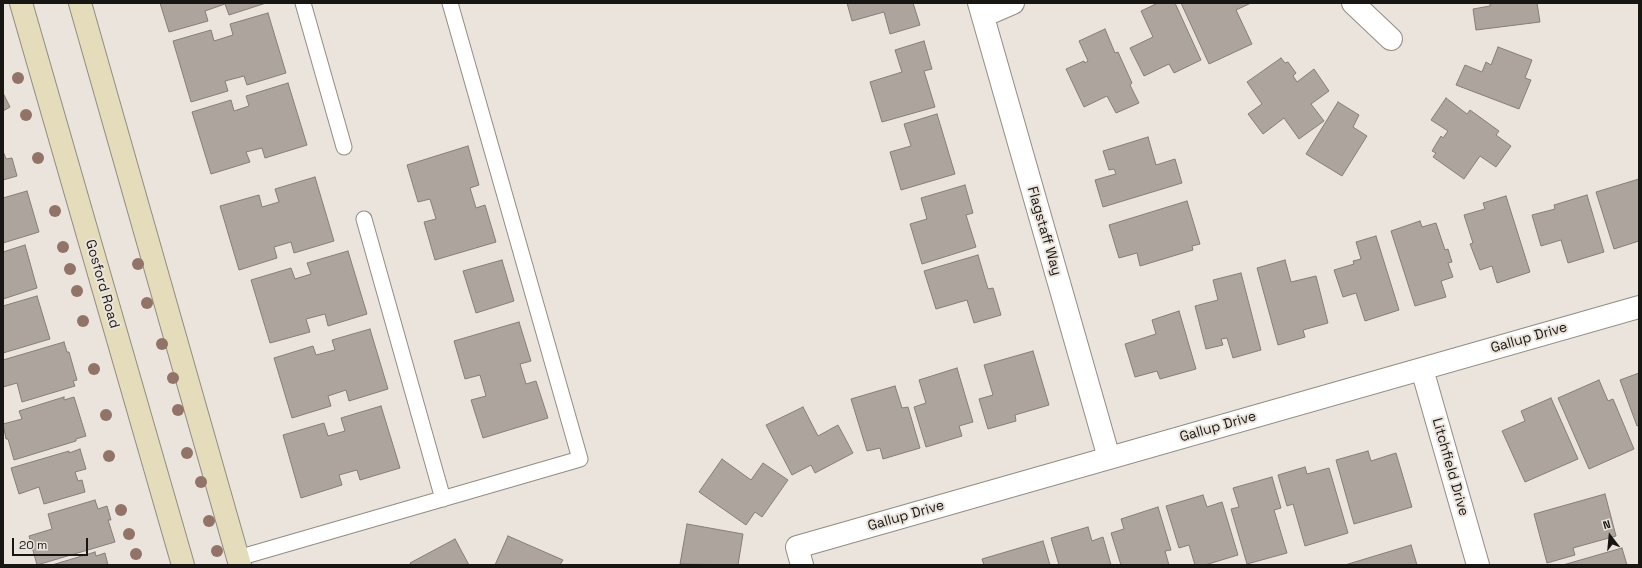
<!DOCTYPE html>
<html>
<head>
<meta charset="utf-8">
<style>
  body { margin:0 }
  #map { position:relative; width:1642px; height:568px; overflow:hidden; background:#ebe4dc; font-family:"Space Grotesk",sans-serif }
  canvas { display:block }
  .frame { position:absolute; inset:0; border:4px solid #181613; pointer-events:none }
  .north { position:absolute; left:1590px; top:516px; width:40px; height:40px; -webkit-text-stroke:3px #ebe4dc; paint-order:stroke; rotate:344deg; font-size:11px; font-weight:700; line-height:16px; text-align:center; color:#181613 }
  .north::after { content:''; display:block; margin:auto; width:14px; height:18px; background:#181613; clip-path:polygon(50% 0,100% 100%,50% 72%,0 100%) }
  .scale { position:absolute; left:12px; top:538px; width:76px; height:18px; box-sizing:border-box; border:2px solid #181613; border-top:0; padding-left:5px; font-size:12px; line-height:14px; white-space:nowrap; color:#181613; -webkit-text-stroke:3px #ebe4dc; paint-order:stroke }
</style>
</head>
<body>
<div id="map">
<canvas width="1642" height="568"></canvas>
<div class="frame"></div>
<div class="north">N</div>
<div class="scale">20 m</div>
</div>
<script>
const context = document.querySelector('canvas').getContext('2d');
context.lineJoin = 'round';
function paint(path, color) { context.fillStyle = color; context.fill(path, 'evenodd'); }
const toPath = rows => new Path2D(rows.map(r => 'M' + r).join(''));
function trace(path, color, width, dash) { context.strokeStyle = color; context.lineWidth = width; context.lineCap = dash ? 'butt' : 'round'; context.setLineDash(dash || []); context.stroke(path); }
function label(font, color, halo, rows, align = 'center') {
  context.font = font + ' "Space Grotesk",sans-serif'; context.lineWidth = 4; context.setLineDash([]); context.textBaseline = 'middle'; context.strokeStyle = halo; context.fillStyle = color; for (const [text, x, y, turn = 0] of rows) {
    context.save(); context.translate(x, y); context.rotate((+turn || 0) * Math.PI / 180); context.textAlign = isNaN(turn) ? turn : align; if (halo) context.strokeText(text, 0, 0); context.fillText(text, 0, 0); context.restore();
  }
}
const building = toPath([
  [160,3,266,3,229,15,225,4,205,11,208,21,169,32,160,3],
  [847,3,913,3,920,25,890,34,884,12,852,21,847,3],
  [1158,3,1175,3,1201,60,1174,73,1169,64,1144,76,1130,48,1153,37,1141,11,1158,3],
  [1181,3,1251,3,1236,10,1252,44,1209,64,1181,3],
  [1490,3,1537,3,1540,22,1476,30,1473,9,1490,6,1490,3],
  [268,13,286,73,247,85,244,76,225,81,228,91,191,102,173,41,211,30,214,41,233,35,230,24,268,13],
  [1105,29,1115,53,1118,52,1132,83,1130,85,1139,103,1116,113,1107,96,1084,107,1066,69,1084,61,1085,63,1088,61,1079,41,1105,29],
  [924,41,932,69,924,71,935,107,882,122,870,82,902,72,895,50,924,41],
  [1498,47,1532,60,1525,78,1531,80,1519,109,1456,85,1465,65,1482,72,1486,62,1491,65,1498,47],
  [1281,58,1285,63,1288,62,1296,73,1293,76,1297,82,1314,69,1329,91,1311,104,1324,121,1299,139,1284,118,1263,134,1248,114,1262,104,1247,82,1281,58],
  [288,83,307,145,265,158,262,148,246,152,250,162,211,174,192,112,231,100,234,111,249,106,246,96,288,83],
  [3,93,10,107,3,111,3,93],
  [1446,98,1467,114,1470,110,1499,131,1496,135,1511,146,1496,167,1480,156,1464,179,1433,157,1436,153,1432,151,1441,136,1443,138,1448,131,1431,120,1446,98],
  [1338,102,1359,115,1353,127,1367,136,1342,176,1306,154,1338,102],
  [937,114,955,174,901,190,890,152,911,146,904,124,937,114],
  [1148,137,1156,165,1175,159,1182,183,1103,207,1095,180,1116,174,1114,169,1109,170,1103,151,1148,137],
  [468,146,479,185,470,188,476,208,485,205,496,242,435,260,424,222,436,219,430,199,418,202,407,165,468,146],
  [3,151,6,159,12,158,17,176,3,180,3,151],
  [315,177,334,241,294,253,291,242,274,247,277,258,239,270,220,206,259,195,262,207,279,202,275,189,315,177],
  [1639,179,1639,241,1614,249,1596,192,1639,179],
  [965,185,973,213,966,215,976,247,922,264,910,224,927,219,921,198,965,185],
  [27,191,39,232,3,243,3,198,27,191],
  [1587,195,1604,252,1568,263,1561,240,1541,246,1532,215,1555,209,1554,205,1587,195],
  [1506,196,1530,272,1497,283,1492,266,1480,270,1470,244,1473,243,1464,215,1485,209,1483,203,1506,196],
  [1187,201,1200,244,1192,246,1193,250,1140,266,1137,253,1119,258,1109,225,1187,201],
  [1420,221,1422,227,1436,223,1445,250,1448,249,1452,262,1448,263,1453,277,1441,281,1446,297,1415,306,1391,231,1420,221],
  [1376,236,1399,310,1365,321,1356,293,1343,297,1334,270,1354,264,1353,261,1361,259,1356,242,1376,236],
  [25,245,37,288,3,299,3,252,25,245],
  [348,251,367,314,328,326,325,314,306,319,310,332,270,343,251,280,291,268,295,279,311,274,307,263,348,251],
  [978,255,988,289,993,288,1001,315,974,323,967,300,936,309,924,271,978,255],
  [502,260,514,301,476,313,463,271,502,260],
  [1285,260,1291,282,1316,276,1328,323,1303,330,1305,337,1278,345,1257,268,1285,260],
  [1241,273,1261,350,1233,358,1227,338,1221,339,1223,345,1206,349,1195,306,1218,300,1213,280,1241,273],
  [37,296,50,339,3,353,3,306,37,296],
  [1179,311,1196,369,1160,379,1157,371,1135,377,1125,344,1156,334,1152,320,1179,311],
  [519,322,531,361,520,364,526,384,536,381,548,418,483,438,471,400,486,396,480,375,465,379,454,341,519,322],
  [370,329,388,389,349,401,346,390,328,396,331,406,292,418,274,358,313,346,316,355,335,350,332,340,370,329],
  [64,342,67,352,69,352,77,380,73,381,75,386,22,402,17,383,3,387,3,360,64,342],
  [1033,351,1049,405,1015,415,1016,421,988,429,979,399,993,395,984,365,1033,351],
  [957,368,973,422,959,426,962,436,926,447,914,407,926,403,919,380,957,368],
  [1639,373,1639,425,1637,426,1620,380,1639,373],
  [1599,380,1608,401,1613,399,1634,449,1589,469,1558,398,1599,380],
  [895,386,902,408,908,407,920,448,883,459,880,448,867,451,851,399,895,386],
  [64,397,64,400,74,397,86,436,76,439,76,441,14,460,8,439,6,439,3,424,22,419,19,411,64,397],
  [1551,398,1578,459,1525,482,1502,431,1525,421,1521,411,1551,398],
  [381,406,400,468,360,480,357,470,339,475,342,485,301,498,283,435,324,423,328,436,345,431,341,418,381,406],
  [803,407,818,436,838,425,853,453,815,473,811,465,792,475,766,425,803,407],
  [80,449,86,469,75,472,78,481,82,480,85,492,44,504,39,487,19,494,11,468,69,451,69,453,80,449],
  [1368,451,1371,461,1396,453,1412,507,1354,524,1336,460,1368,451],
  [722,459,751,480,763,463,788,480,762,517,755,512,746,525,699,492,722,459],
  [1305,467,1307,474,1329,468,1348,533,1305,546,1293,504,1287,506,1278,475,1305,467],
  [1272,477,1281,508,1274,510,1287,553,1247,564,1231,509,1239,507,1233,488,1272,477],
  [1605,494,1616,536,1573,548,1575,555,1547,563,1534,514,1605,494],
  [1203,495,1207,507,1222,502,1238,555,1205,565,1195,565,1189,545,1179,548,1166,506,1203,495],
  [95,500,98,509,107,506,111,520,108,520,115,542,37,565,29,536,52,529,48,514,95,500],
  [1158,507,1171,550,1165,551,1169,565,1121,565,1111,533,1124,529,1121,519,1158,507],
  [687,524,743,534,738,565,680,564,687,524],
  [1088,527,1092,541,1103,537,1111,565,1059,565,1051,538,1088,527],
  [508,536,563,560,560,565,495,565,508,536],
  [455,539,469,565,411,565,410,563,455,539],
  [1043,541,1050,565,984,565,982,559,1043,541],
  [1411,545,1417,565,1345,565,1411,545],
  [1622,548,1627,565,1563,565,1622,548],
  [95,552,96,556,105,553,108,565,52,565,95,552]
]);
paint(building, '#ada49e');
trace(building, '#867d78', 1);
const service = toPath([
  [303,3,344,147],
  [364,219,443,499],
  [238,558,580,459,450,3]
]);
const minor = toPath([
  [979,3,1109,458],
  [1353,3,1391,39],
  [983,16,1013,3],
  [1422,369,1478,565],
  [802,565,797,547,1639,307]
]);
const secondary = toPath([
  [21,3,183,565],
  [80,3,240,565]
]);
trace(service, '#928c84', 17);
trace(minor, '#928c84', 24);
trace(secondary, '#928c84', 24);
trace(service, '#fff', 15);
trace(minor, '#fff', 22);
trace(secondary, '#e5dcbb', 22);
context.fillStyle = '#927367';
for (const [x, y] of [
  [18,78],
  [26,115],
  [38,158],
  [55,211],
  [63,247],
  [138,264],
  [70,269],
  [77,291],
  [147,303],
  [83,321],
  [162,344],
  [94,369],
  [173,378],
  [178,410],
  [106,415],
  [187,453],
  [109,456],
  [201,482],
  [121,510],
  [209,521],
  [129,534],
  [217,551],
  [136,554]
]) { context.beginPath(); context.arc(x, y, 6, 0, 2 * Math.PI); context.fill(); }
label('14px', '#181613', '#ebe4dc', [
  ["Flagstaff Way",1044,231,74],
  ["Gosford Road",102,284,74],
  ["Gallup Drive",1529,338,-16],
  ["Gallup Drive",1218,427,-16],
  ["Litchfield Drive",1450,467,74],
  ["Gallup Drive",906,516,-16]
]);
</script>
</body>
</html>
